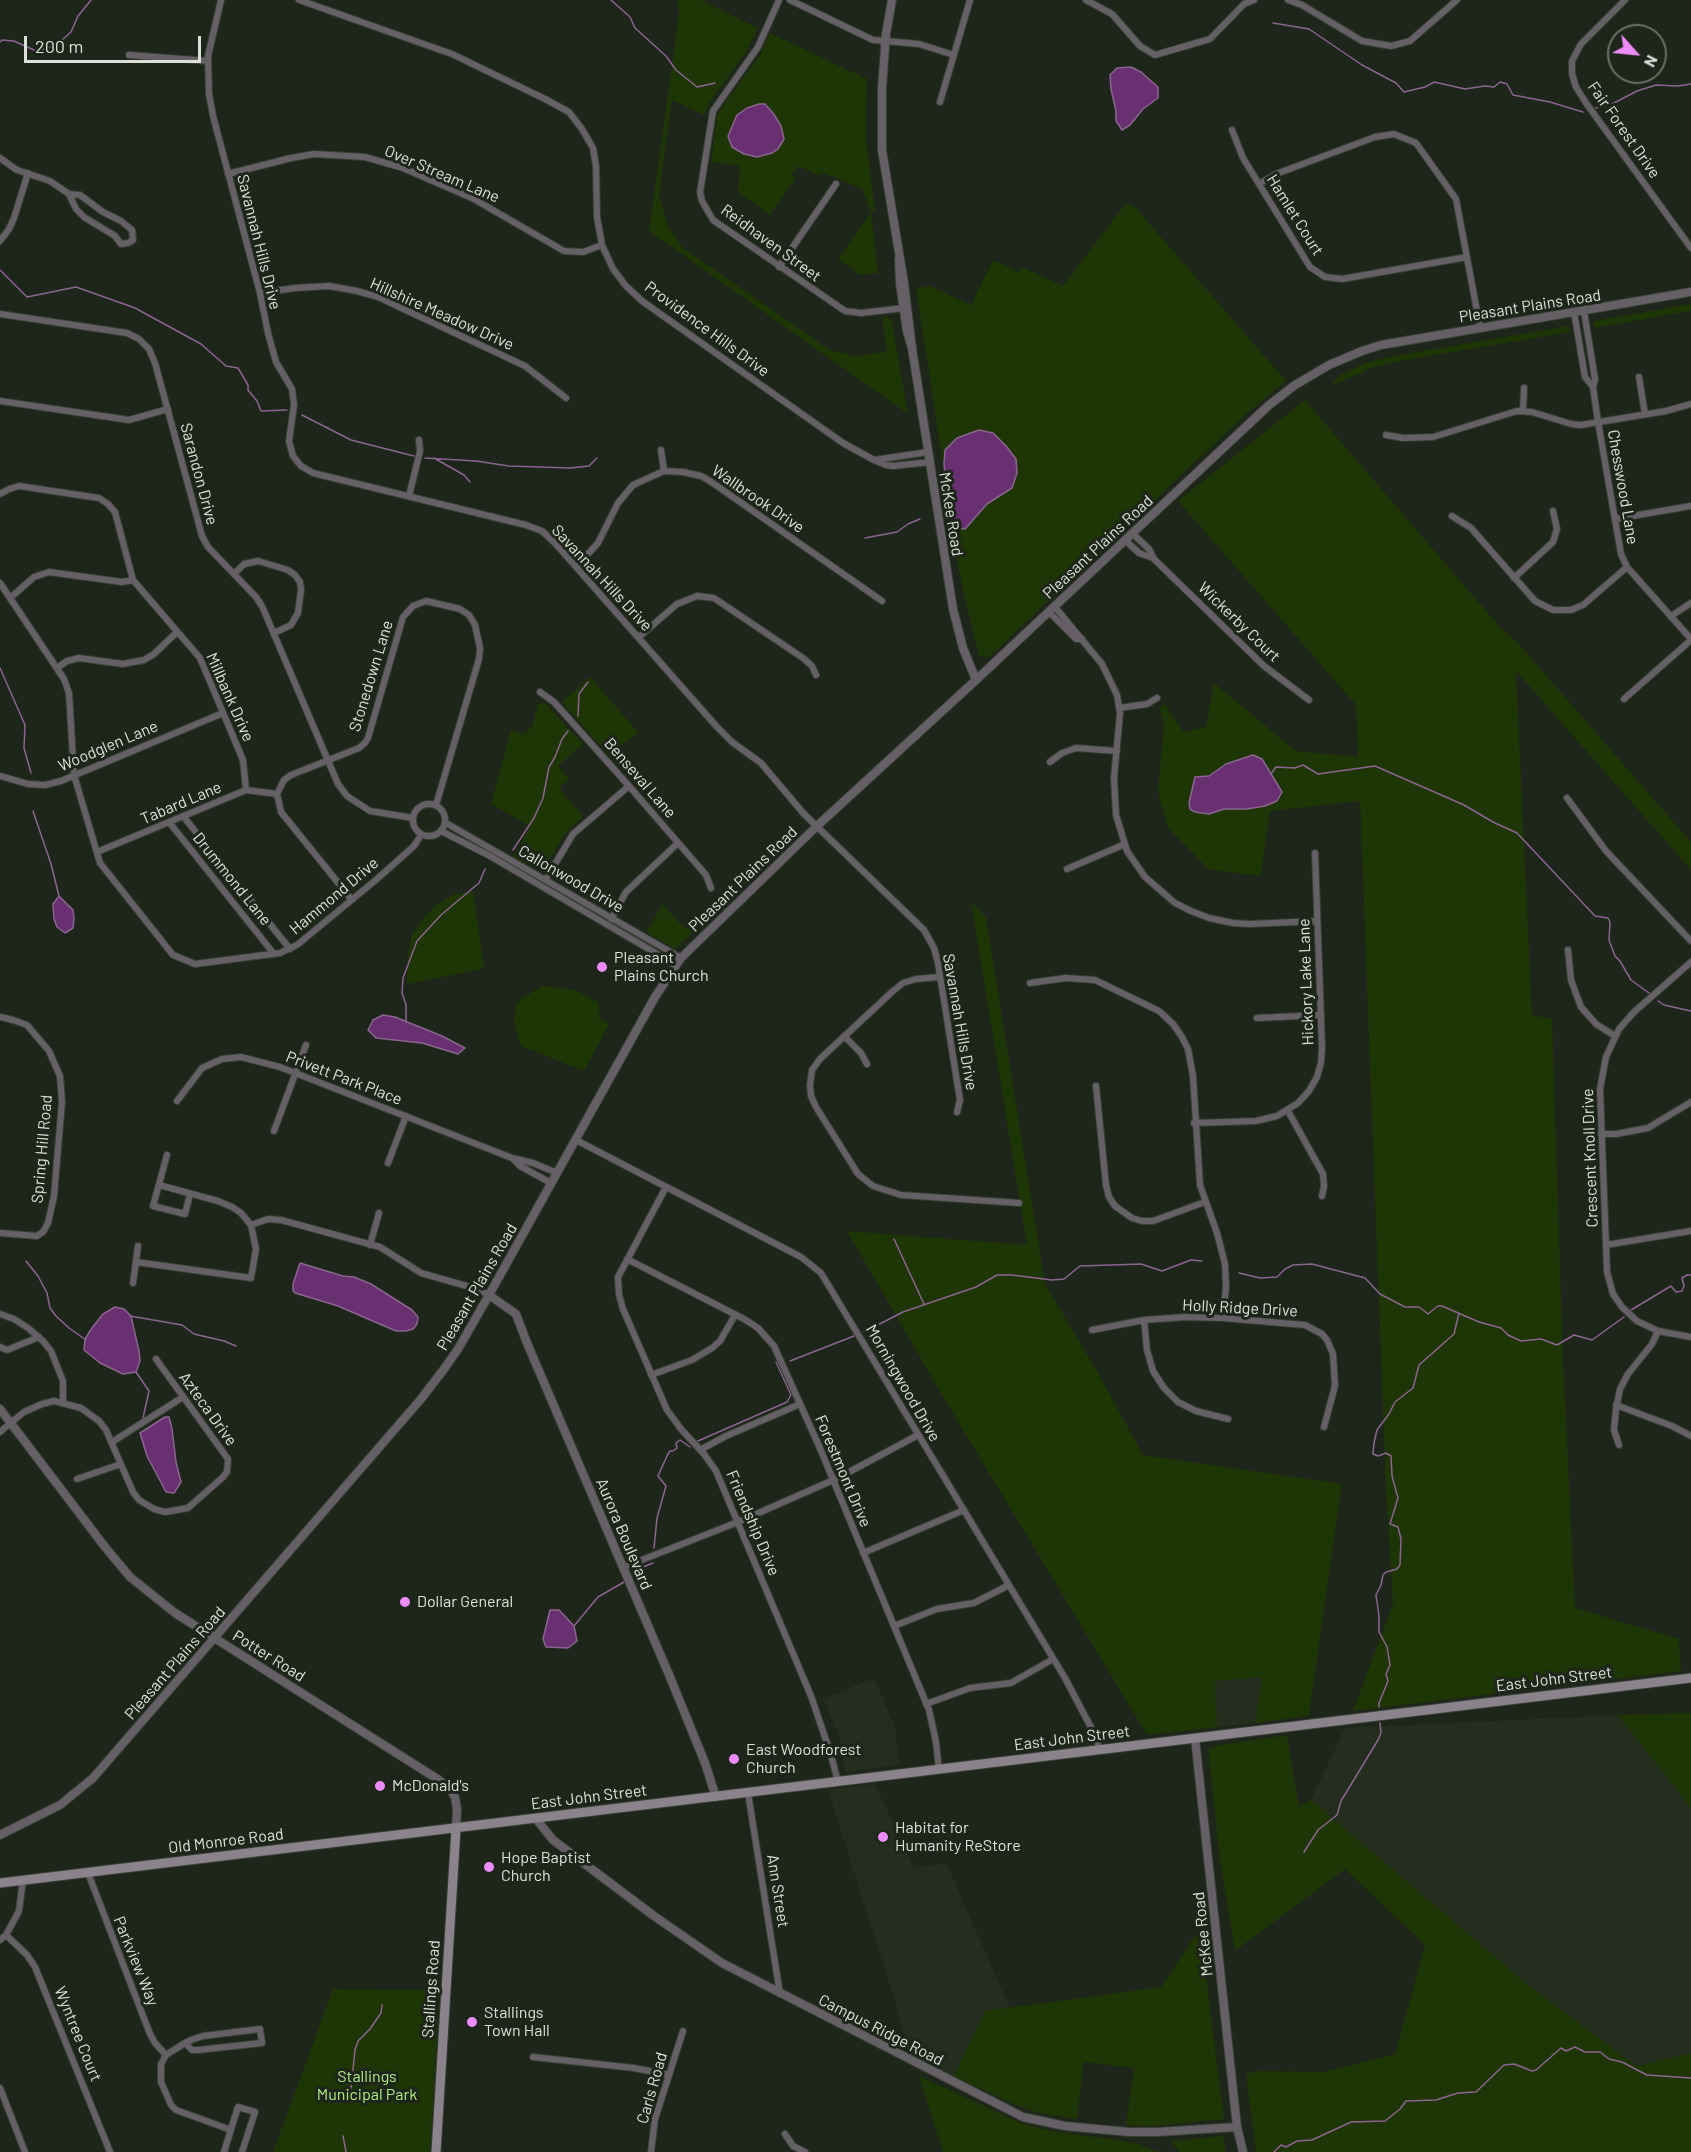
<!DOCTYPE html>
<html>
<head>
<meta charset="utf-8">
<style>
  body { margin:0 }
  #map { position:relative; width:1691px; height:2152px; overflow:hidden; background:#1e251a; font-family:Barlow,sans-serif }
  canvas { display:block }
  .north { position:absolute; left:1607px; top:24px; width:60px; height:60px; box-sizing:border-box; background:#1e251a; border:2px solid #6a7066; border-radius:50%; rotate:117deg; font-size:16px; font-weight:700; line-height:24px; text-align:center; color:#dbe0d8 }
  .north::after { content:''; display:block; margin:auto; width:21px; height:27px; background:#ec8cfa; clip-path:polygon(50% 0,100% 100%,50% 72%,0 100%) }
  .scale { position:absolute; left:24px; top:36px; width:177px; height:27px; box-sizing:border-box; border:3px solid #dbe0d8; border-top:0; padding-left:8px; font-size:18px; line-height:21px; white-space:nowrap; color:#dbe0d8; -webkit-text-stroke:4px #1e251a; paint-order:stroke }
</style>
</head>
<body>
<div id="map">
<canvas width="1691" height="2152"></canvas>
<div class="north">N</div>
<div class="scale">200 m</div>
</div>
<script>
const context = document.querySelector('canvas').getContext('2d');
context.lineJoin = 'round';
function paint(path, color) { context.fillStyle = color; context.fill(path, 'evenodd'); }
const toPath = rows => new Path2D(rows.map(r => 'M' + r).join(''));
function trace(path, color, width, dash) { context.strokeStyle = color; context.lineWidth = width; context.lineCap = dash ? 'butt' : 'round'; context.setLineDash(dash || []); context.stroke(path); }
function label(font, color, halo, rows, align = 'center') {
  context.font = font + ' Barlow,sans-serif'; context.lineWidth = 6; context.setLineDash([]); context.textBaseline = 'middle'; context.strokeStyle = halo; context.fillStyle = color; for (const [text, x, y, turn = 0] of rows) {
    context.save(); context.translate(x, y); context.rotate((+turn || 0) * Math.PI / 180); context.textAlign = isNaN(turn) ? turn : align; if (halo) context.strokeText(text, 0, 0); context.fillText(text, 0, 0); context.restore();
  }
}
paint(toPath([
  [1262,1677,1255,1723,1217,1727,1215,1681],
  [874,1678,895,1728,899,1765,845,1772,841,1741,823,1699],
  [1618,1715,1691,1808,1691,2053,1636,2066,1533,1989,1311,1800,1345,1728],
  [875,1784,914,1868,946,1863,1010,2008,985,2012,954,2076,910,2057,894,1998,828,1790]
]), '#252e1e');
paint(toPath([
  [678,0,701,0,758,28,746,52,710,102,704,115,672,100,659,195,668,226,683,248,830,350,855,356,887,352,882,317,889,318,892,322,908,414,649,231,679,14],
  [770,33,867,79,866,137,875,211,871,212,878,273,860,275,838,259,871,212,862,189,822,172,820,176,798,166,791,175,796,178,770,215,738,192,740,166,711,162,717,116,723,105,759,57],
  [1126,203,1135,207,1286,381,1247,413,988,658,979,656,961,582,916,288,930,286,971,305,993,260,1019,272,1022,267,1063,286],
  [1691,304,1691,311,1594,328,1594,321],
  [1568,326,1571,332,1399,361,1372,368,1331,386,1338,376,1366,363,1388,357],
  [1305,400,1500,627,1518,643,1691,842,1691,870,1516,671,1532,1015,1552,1019,1563,1358,1575,1608,1679,1639,1681,1671,1353,1711,1393,1604,1386,1490,1360,801,1270,811,1261,876,1208,869,1168,828,1158,792,1164,723,1159,708,1165,704,1184,732,1206,727,1214,683,1296,751,1358,757,1356,705,1178,501],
  [590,677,638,732,609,756,562,702],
  [545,703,583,744,558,766,569,779,560,787,561,791,583,816,565,834,542,872,513,857,530,826,491,804,511,730,524,734,532,727,538,704],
  [755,865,759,870,675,949,646,932,663,904,685,929],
  [473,891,484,966,482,969,407,984,408,952,412,935,420,922,437,904,455,894],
  [971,902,986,917,1045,1284,1097,1371,1143,1455,1342,1484,1309,1716,1255,1723,1262,1677,1215,1681,1217,1727,1147,1735,942,1395,847,1231,1027,1245],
  [542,986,575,990,598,1002,600,1010,598,1017,609,1024,584,1071,521,1046,514,1021,516,1005,522,998],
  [1691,1713,1691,1808,1618,1715],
  [1287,1735,1299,1807,1311,1800,1533,1989,1636,2066,1691,2053,1691,2152,1256,2152,1246,2074,1258,2071,1324,2072,1395,2054,1425,1945,1345,1869,1235,1951,1220,1860,1208,1749,1220,1745],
  [1200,1928,1224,2119,1155,2126,1126,2125,1134,2068,1084,2062,1077,2119,1039,2113,1013,2104,954,2076,985,2011,1161,1987],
  [333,1989,440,1990,430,2152,273,2152],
  [919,2076,1023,2124,1051,2131,1125,2141,1139,2144,1158,2152,943,2152],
  [1223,2136,1226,2152,1179,2152,1171,2141]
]), '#1e3506');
const water = toPath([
  [1131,67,1141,72,1158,87,1158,98,1143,109,1130,125,1122,130,1116,121,1116,111,1111,89,1110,75,1117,68,1131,67],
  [759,104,765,104,773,113,781,126,784,139,778,149,772,153,757,157,744,154,737,150,732,147,728,136,737,115,747,108,759,104],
  [979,430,993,433,1006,446,1016,459,1017,473,1012,488,987,504,965,529,953,528,949,518,949,500,946,486,944,464,945,450,957,438,979,430],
  [1253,755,1262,759,1282,792,1277,801,1265,806,1247,809,1224,809,1209,814,1195,812,1190,809,1189,803,1195,777,1209,776,1226,764,1253,755],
  [59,896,73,910,74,918,73,928,65,933,57,927,54,919,53,904,59,896],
  [383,1015,395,1017,442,1036,465,1048,458,1054,422,1043,376,1038,368,1030,373,1020,383,1015],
  [300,1263,343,1276,354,1277,371,1284,412,1310,418,1317,417,1324,413,1329,406,1331,396,1331,338,1306,295,1293,293,1291,293,1284,300,1263],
  [115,1307,124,1309,131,1316,139,1351,140,1361,136,1372,123,1374,100,1363,84,1350,85,1339,92,1328,103,1314,115,1307],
  [165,1417,169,1417,172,1429,176,1462,181,1482,174,1493,166,1492,147,1456,140,1433,165,1417],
  [550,1610,559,1610,574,1626,577,1641,568,1648,546,1647,543,1639,550,1610]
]);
paint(water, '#683070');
trace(water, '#8a658f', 1.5);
trace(toPath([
  [611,0,630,17,635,28,666,56,676,70,697,87,715,83],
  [1273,23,1309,29,1362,65,1396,83,1404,92,1425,87,1434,82,1465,89,1485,86,1494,87,1500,82,1507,84,1513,95,1550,102,1583,112],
  [0,42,2,40,14,41,36,51,55,46,71,32,78,16,91,0],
  [1596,108,1614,103,1637,91,1656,85,1678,86,1691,84],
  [0,270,27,297,76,287,135,308,201,344,226,366,238,368,248,385,248,390,257,401,261,411,287,410],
  [302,415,351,440,414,456],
  [425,458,476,461,509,466,570,468,589,466,597,458],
  [434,458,464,475,470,482],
  [865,538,897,532,908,524,920,519],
  [0,668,25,725,24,748,31,773],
  [578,716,579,694,588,682],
  [1271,774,1276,767,1295,768,1303,765,1318,774,1375,766,1464,805,1493,822,1517,833,1595,916,1608,918,1610,922,1609,940,1615,956,1620,961,1631,980,1649,993],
  [33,811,51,864,59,896],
  [513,850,534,818,543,798,549,767,555,757,562,739,568,731],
  [1658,1001,1664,1005,1691,1011],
  [406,1022,406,1005,402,993,403,978,417,941,441,915,479,883,485,869],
  [894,1239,924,1304],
  [26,1261,38,1276,47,1293,50,1308,56,1316,69,1328,86,1340],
  [1239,1273,1260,1278,1277,1277,1285,1269,1293,1265,1312,1264,1365,1278,1380,1294,1405,1307,1419,1307,1428,1314,1438,1306,1442,1306,1479,1322,1501,1328,1508,1335,1521,1341,1541,1339,1557,1345,1574,1335,1592,1340,1624,1317],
  [1631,1310,1671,1286,1676,1292,1682,1291,1684,1286,1682,1278,1687,1275,1691,1275],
  [130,1316,182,1325,194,1334,224,1341,236,1346],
  [864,1332,903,1312,976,1287,997,1275,1012,1275,1052,1280,1064,1279,1080,1266,1141,1264,1162,1271,1191,1260,1202,1261],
  [790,1361,854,1336],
  [136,1372,149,1391,143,1418],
  [698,1441,787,1402,791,1395,776,1362],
  [654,1548,657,1518,666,1486,658,1476,667,1456,670,1451,673,1451,677,1448,676,1443,680,1440,690,1447],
  [634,1577,643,1567,653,1563],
  [574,1626,598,1597,624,1582],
  [1379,1707,1379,1703,1388,1681,1386,1674,1390,1665,1387,1647,1379,1632,1379,1616,1376,1595,1381,1585,1383,1575,1386,1572,1397,1569,1400,1565,1401,1539,1398,1527,1390,1524,1398,1498,1392,1476,1391,1456,1386,1453,1378,1456,1373,1454,1374,1443,1377,1430,1389,1414,1395,1402,1413,1388,1419,1365,1454,1334,1459,1313],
  [1304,1852,1318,1830,1337,1815,1341,1801,1378,1740,1381,1733,1380,1723],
  [350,2098,355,2050,358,2041,370,2029,381,2013,382,2005],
  [343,2136,346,2152],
  [1274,2152,1281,2145,1286,2147,1297,2141,1312,2140,1351,2122,1385,2121,1400,2109,1406,2101,1436,2100,1458,2093,1476,2092,1504,2065,1514,2064,1532,2071,1536,2070,1561,2048,1566,2051,1575,2047,1585,2052,1600,2052,1609,2059,1622,2062,1647,2075,1691,2078]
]), '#8a658f', 1.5);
const minor = toPath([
  [221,0,208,56,209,94,213,116,260,293,268,333,276,362,292,389,294,405,289,441,293,456,301,466,313,473,526,525,542,531,555,543,717,727,732,742,761,763,804,814,924,930,934,948,938,963,960,1100,957,1112],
  [299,0,452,54,545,99,569,112,582,129,593,148,596,166,597,217,602,245,613,269,626,286,642,301,843,443,874,460],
  [779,0,758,47,713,111,700,192,702,201,713,220,845,311,861,313,904,308],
  [790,0,873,40,919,44,954,55],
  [1086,0,1112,14,1140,46,1155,55,1210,39,1244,4,1254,0],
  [1288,0,1302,5,1362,41,1391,46,1410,41,1457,0],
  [1625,0,1581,44,1572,61,1572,74,1576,87,1586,103,1691,248],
  [129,55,208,61],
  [940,102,970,0],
  [1232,130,1243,158,1310,267,1325,277,1342,279,1467,257],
  [0,158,17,170,50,181,69,194,76,209,84,217,115,236,121,244,128,243,133,240,132,230,121,221,103,212,80,195,69,194],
  [228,174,291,158,314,154,365,157,403,168,472,198,564,251,583,252,602,245],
  [1259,184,1276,174,1375,137,1394,134,1416,143,1456,199,1480,327],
  [0,241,9,229,14,218,28,173],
  [779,267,836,184],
  [260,293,295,288,329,286,357,291,378,297,525,366,566,398],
  [1584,311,1595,379,1593,387,1598,422,1621,554,1627,567,1691,639],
  [1574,312,1585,377,1593,387],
  [0,314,127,333,139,339,149,349,155,363,202,536,208,547,256,597,262,606,338,784,347,796,370,811,413,818],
  [1639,377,1645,414],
  [0,401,129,420,168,409],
  [1523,411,1524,388],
  [1386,435,1403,438,1433,437,1517,411,1532,412,1571,424,1581,425,1666,411,1691,404],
  [661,450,664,471],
  [928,452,874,460,886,465,893,466,930,462],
  [0,494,9,489,19,486,99,498,108,504,115,512,133,580,200,658,243,760,246,790],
  [409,496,420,451,419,440],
  [1452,516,1471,528,1535,601,1553,610,1571,610,1583,605,1627,567],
  [1615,519,1691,506],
  [1132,533,1149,549,1154,559,1264,666,1309,700],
  [1125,540,1139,553,1153,558],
  [576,567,598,543,618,503,633,485,664,471,683,472,701,476,710,481,882,601],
  [234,574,244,564,258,561,288,570,295,575,300,582,301,590,298,613,291,625,274,633],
  [1514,578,1553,542,1557,529,1553,511],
  [0,583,64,679,69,693,74,775,100,863,173,955,195,964,280,953,297,945,377,879,414,846,421,835],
  [10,598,34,577,49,572,122,582,133,580],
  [1055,607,1102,664,1117,695,1120,713,1114,778,1116,815,1127,851,1145,877,1175,903,1191,911,1209,918,1233,923,1250,924,1317,921],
  [1049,612,1076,639,1082,639],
  [1671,616,1691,603],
  [639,637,677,604,697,596,714,598,803,658,812,666,816,675],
  [57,668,67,661,79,658,123,664,144,660,154,654,177,632],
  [540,692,554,702,629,786,706,875,711,888],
  [1624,699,1691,640],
  [1119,708,1147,704,1157,698],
  [1050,762,1062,753,1076,748,1117,751],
  [0,776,28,784,45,785,61,781,223,713],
  [1567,798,1606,851,1691,941],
  '413 820a16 16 0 1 1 32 0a16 16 0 1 1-32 0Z',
  [183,816,290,949],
  [169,822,274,954],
  [446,823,681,958],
  [441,831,490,856,676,965],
  [97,852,246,790,277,794],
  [1067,869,1125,844],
  [546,879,573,834,629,786],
  [352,900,281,812,277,794,284,780,291,775,359,748,365,743,368,738,403,617,413,606,426,601,460,609,469,615,475,625,480,648,479,659,436,805],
  [611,919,626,892,678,843],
  [1568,950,1571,980,1581,1007,1596,1024,1615,1036],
  [1691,962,1634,1012,1619,1029,1606,1057,1600,1089,1607,1272,1613,1294,1622,1307,1637,1321,1658,1331,1691,1337],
  [940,977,916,979,903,983,893,991,820,1059,812,1070,810,1085,811,1096,816,1107,858,1174,873,1186,901,1195,1019,1203],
  [1030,983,1066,978,1095,980,1159,1011,1173,1024,1182,1037,1188,1049,1193,1076,1200,1185,1217,1233,1225,1264,1226,1287,1223,1318],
  [0,1017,13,1020,27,1025,49,1051,60,1076,62,1102,54,1196,48,1223,43,1232,37,1236,0,1233],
  [1257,1018,1321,1015],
  [844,1036,861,1053,867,1064],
  [1096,1086,1106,1185,1109,1197,1115,1206,1132,1218,1142,1221,1153,1221,1205,1202],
  [177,1101,202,1068,222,1059,241,1057,280,1067,512,1158],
  [1288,1111,1323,1174,1324,1186,1322,1196],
  [1194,1123,1256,1121,1277,1116,1298,1103,1309,1091,1317,1077,1321,1063,1322,1047,1315,853],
  [274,1131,306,1045],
  [1601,1134,1616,1134,1648,1128,1691,1102],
  [576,1140,801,1257,821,1273,1065,1678,1095,1735,1100,1750],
  [167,1155,153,1206,185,1214,190,1194],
  [388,1163,406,1116],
  [551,1183,520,1166,512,1158,533,1163,557,1173],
  [666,1187,618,1277,619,1295,623,1309,667,1410,681,1429,704,1454,716,1471,811,1696,831,1755,838,1782],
  [251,1225,268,1219,281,1220,380,1247,421,1273,477,1289,489,1295],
  [370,1245,379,1213],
  [1606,1245,1691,1231],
  [627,1259,744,1319,758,1328,774,1346,819,1446,929,1710,936,1742,939,1770],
  [136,1262,251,1278,256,1249,251,1225,241,1213,232,1207,218,1201,159,1185],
  [133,1283,138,1246],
  [0,1314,14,1319,28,1328,43,1341,51,1351,63,1381,63,1403],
  [1144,1320,1147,1350,1153,1371,1164,1388,1178,1402,1196,1411,1228,1419],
  [1092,1330,1144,1320,1185,1317,1223,1318,1305,1325,1322,1334,1327,1340,1333,1354,1335,1386,1324,1427],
  [0,1347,7,1350,39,1337],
  [651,1375,692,1360,712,1348,720,1341,735,1315],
  [1616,1405,1672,1426,1691,1436],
  [0,1432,24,1412,42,1404,54,1401,81,1408,99,1421,106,1430,133,1492,139,1500,154,1509,165,1512,188,1508,223,1477,227,1472,228,1459,156,1359],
  [112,1442,183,1397],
  [1619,1445,1614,1430,1616,1409,1620,1389,1628,1374,1652,1344,1658,1331],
  [700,1450,726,1436,800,1404],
  [77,1479,121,1464],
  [863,1553,964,1510],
  [624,1567,738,1522,838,1478,918,1435],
  [894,1626,937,1609,974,1603,1009,1585],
  [926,1704,970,1688,1011,1683,1053,1659],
  [748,1793,780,1994],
  [88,1873,150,2034,155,2043,166,2055],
  [6,1935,27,1955,35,1967,110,2152],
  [0,1940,6,1935,19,1911,23,1880],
  [185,2043,192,2050,198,2050,262,2043,260,2029,203,2036,191,2040,185,2043,166,2055,161,2064,161,2082,171,2105,176,2110,231,2130],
  [533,2057,634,2068,669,2075],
  [0,2088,25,2152],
  [785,2134,793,2146],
  [793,2146,805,2152],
  [224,2152,238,2107,255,2112,242,2152],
  [651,2152,655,2119,683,2031]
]);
const tertiary = toPath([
  [892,0,886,34,882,88,882,150,904,283,912,348,907,331,900,284,899,259],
  [912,348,953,609,963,648,976,680],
  [489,1295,516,1314,527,1343,670,1677,705,1763,716,1797],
  [0,1409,105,1547,130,1577,175,1613,439,1780,450,1789,455,1797,457,1809,456,1829],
  [1195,1738,1237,2127,1243,2152],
  [536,1819,553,1840,654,1916,722,1963,1023,2117,1065,2126,1129,2132,1157,2132,1237,2127],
  [0,1835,60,1805,93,1778,421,1399,444,1369,458,1349,489,1295,655,997,681,958,817,826,976,680,1268,406,1295,385,1329,365,1362,351,1381,345,1691,292]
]);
const secondary = toPath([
  [0,1883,1691,1678],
  [436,2152,456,1829]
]);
trace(minor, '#383f35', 8);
trace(tertiary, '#383f35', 10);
trace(secondary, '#383f35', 11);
trace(minor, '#656065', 6);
trace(tertiary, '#656065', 8);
trace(secondary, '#8a838b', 9);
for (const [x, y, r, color] of [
  [602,967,6,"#ec8cfa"],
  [405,1602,6,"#ec8cfa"],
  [734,1759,6,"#ec8cfa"],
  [380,1786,6,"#ec8cfa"],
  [883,1837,6,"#ec8cfa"],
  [489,1867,6,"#ec8cfa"],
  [472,2022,6,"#ec8cfa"]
]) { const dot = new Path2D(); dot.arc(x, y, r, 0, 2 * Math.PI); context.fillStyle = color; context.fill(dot); trace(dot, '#1e251a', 2); }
label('16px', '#dbe0d8', '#1e251a', [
  ["Fair Forest Drive",1624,130,55],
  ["Over Stream Lane",442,174,23],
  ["Hamlet Court",1295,215,58],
  ["Savannah Hills Drive",259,242,76],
  ["Reidhaven Street",771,243,36],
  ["Pleasant Plains Road",1530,306,-9],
  ["Hillshire Meadow Drive",442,314,24],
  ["Providence Hills Drive",707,329,36],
  ["Sarandon Drive",199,474,75],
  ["Chesswood Lane",1623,487,80],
  ["Wallbrook Drive",758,499,34],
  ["McKee Road",951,514,81],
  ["Pleasant Plains Road",1098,547,-43],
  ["Savannah Hills Drive",602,578,47],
  ["Wickerby Court",1239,622,44],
  ["Stonedown Lane",371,676,-73],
  ["Millbank Drive",230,697,66],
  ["Woodglen Lane",108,746,-23],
  ["Benseval Lane",640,778,49],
  ["Tabard Lane",181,803,-23],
  ["Drummond Lane",232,879,51],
  ["Callonwood Drive",571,879,30],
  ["Pleasant Plains Road",743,879,-44],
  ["Hammond Drive",334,896,-40],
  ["Hickory Lake Lane",1306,982,-92],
  ["Savannah Hills Drive",960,1022,80],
  ["Privett Park Place",344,1078,21],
  ["Spring Hill Road",42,1149,-85],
  ["Crescent Knoll Drive",1590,1158,-92],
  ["Pleasant Plains Road",477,1287,-60],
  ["Holly Ridge Drive",1240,1308,3],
  ["Morningwood Drive",903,1383,60],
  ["Azteca Drive",208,1409,54],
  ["Forestmont Drive",843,1471,67],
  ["Friendship Drive",753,1523,67],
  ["Aurora Boulevard",624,1534,67],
  ["Potter Road",269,1656,32],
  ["Pleasant Plains Road",175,1663,-49],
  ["East John Street",1554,1679,-7],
  ["East John Street",1072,1738,-7],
  ["East John Street",589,1797,-7],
  ["Old Monroe Road",226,1841,-7],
  ["Ann Street",778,1891,81],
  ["McKee Road",1203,1934,-96],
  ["Parkview Way",136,1961,68],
  ["Stallings Road",431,1989,-86],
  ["Campus Ridge Road",881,2030,27],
  ["Wyntree Court",78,2034,68],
  ["Carls Road",652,2088,-74]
]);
label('16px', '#dbe0d8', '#1e251a', [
  ["Pleasant",614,958],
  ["Plains Church",614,976],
  ["Dollar General",417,1602],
  ["East Woodforest",746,1750],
  ["Church",746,1768],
  ["McDonald's",392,1786],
  ["Habitat for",895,1828],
  ["Humanity ReStore",895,1846],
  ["Hope Baptist",501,1858],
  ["Church",501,1876],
  ["Stallings",484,2013],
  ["Town Hall",484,2031]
], 'left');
label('16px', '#b0eb81', '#1e251a', [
  ["Stallings",367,2077],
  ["Municipal Park",367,2095]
]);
</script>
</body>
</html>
